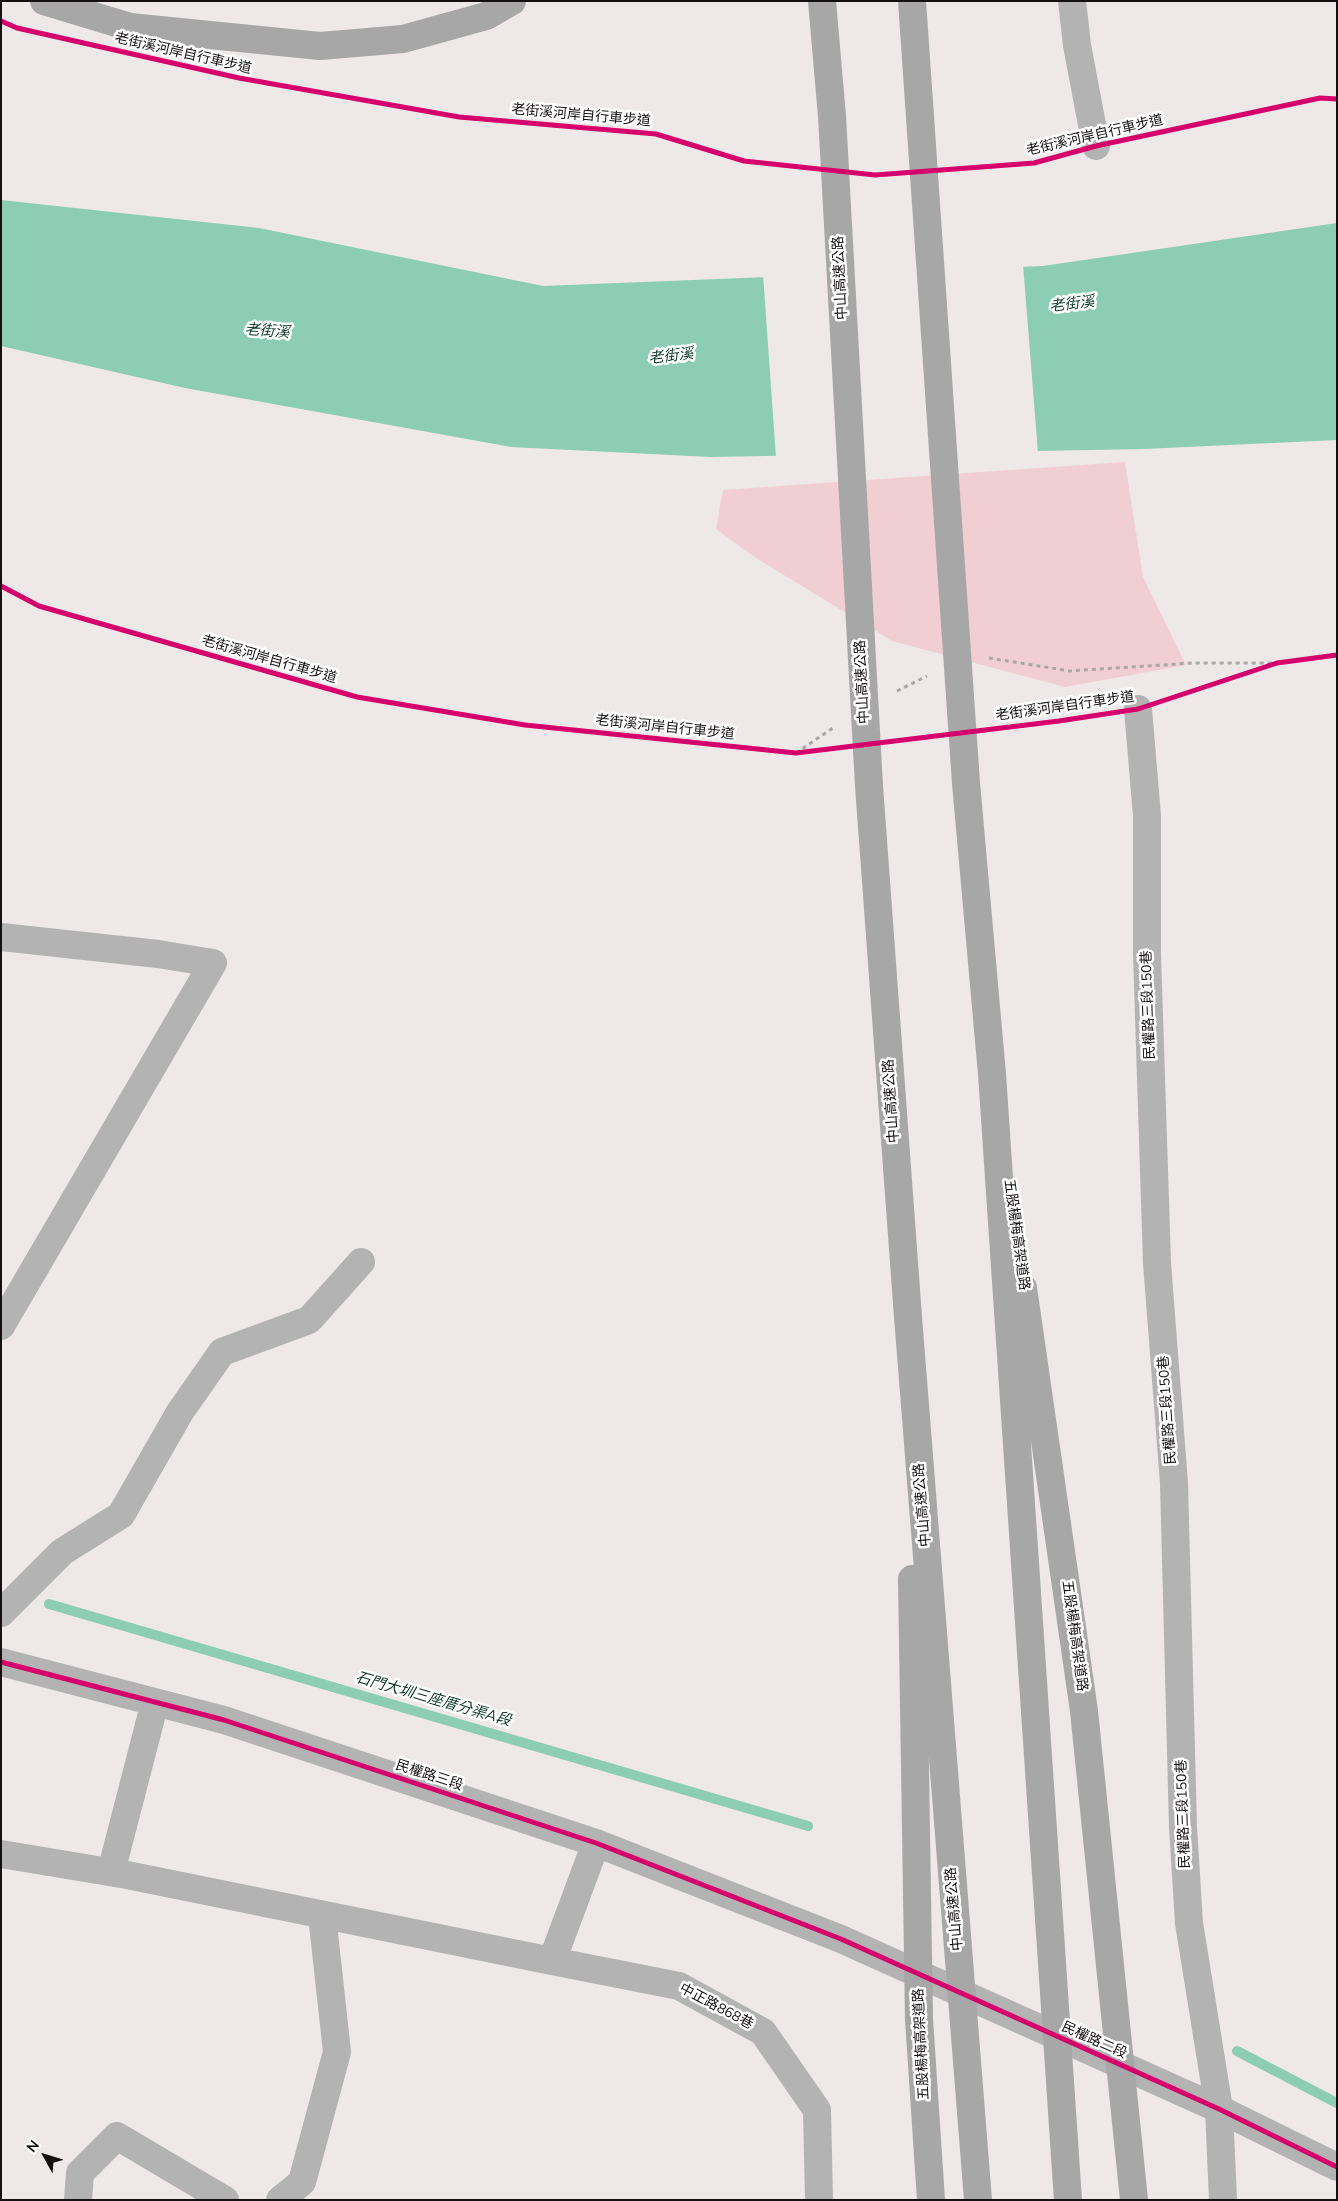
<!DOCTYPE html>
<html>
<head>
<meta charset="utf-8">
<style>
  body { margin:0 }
  #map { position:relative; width:1338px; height:2201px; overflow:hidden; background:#eee8e8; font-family:"Nunito Sans",sans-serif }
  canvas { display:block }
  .frame { position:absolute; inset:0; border:2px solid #141011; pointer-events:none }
  .north { position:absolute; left:20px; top:2131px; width:50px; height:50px; -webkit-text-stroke:4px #fff; paint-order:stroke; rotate:309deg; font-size:14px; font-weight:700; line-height:20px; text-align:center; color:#141011 }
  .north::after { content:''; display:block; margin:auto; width:18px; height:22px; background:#141011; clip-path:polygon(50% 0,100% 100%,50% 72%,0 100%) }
</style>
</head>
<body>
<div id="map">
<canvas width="1338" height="2201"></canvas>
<div class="frame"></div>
<div class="north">N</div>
</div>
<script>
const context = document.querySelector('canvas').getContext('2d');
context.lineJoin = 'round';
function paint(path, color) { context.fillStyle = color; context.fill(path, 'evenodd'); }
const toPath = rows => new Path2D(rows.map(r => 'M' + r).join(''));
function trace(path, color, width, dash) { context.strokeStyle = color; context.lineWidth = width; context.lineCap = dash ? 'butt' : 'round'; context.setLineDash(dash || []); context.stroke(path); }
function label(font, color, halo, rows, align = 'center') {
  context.font = font + ' "Nunito Sans","Noto Sans TC",sans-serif'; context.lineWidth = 5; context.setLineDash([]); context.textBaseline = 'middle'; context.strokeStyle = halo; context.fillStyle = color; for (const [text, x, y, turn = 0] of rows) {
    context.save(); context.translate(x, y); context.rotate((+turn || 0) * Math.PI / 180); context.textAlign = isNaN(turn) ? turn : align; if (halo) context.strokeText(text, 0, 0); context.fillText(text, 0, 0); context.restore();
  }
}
paint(toPath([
  [1125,462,1143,577,1186,665,1065,687,892,641,756,558,716,529,723,490]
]), '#f1ced4');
paint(toPath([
  [1,200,259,228,543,286,1043,266,1337,223,1337,440,1143,449,711,457,511,447,185,388,1,346]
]), '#8dccb5');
paint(toPath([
  [1023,264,1038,453,776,458,763,274]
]), '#eee8e8');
trace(toPath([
  [49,1604,808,1826],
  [1237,2051,1337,2103]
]), '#8dccb5', 10);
trace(toPath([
  [989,658,1070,671,1193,663,1277,663],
  [897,691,927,676],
  [796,753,833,728]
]), '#a9a7a7', 3, [4, 4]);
trace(toPath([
  [1072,1,1077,45,1096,146],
  [1138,709,1147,816,1147,954,1157,1263,1174,1483,1183,1827,1189,1923,1219,2109,1223,2200],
  [1,937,158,954,213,963,1,1326],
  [1,1613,62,1552,121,1515,180,1412,222,1352,309,1320,361,1262],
  [1,1662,224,1720,596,1843,841,1939,1219,2109,1337,2167],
  [596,1843,552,1961,679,1986,763,2032,817,2110,819,2200],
  [1,1854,127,1875,552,1961],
  [111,1872,155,1702],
  [78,2200,80,2173,117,2136,225,2200],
  [280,2200,302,2182,337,2052,322,1915]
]), '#b3b3b3', 28);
trace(toPath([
  [44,1,130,27,320,46,403,39,486,16,512,1],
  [822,1,832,116,869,786,908,1317,978,2200],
  [912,1,966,783,992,1074,1068,2200],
  [1023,1288,1084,1711,1134,2200],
  [912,1579,919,2019,931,2200]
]), '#a7a7a7', 28);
trace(toPath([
  [1,21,17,28,239,78,459,117,656,134,744,161,875,175,1034,163,1096,146,1320,98,1337,99],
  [1,586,39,606,357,697,525,725,796,753,1059,721,1138,709,1277,663,1337,655],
  [1,1662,224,1720,596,1843,841,1939,1219,2109,1337,2167]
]), '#d6006c', 5);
label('14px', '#141011', '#fff', [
  ["老街溪河岸自行車步道",183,54,13],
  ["老街溪河岸自行車步道",581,116,5],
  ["老街溪河岸自行車步道",1095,136,-13],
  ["中山高速公路",841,278,-93],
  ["老街溪河岸自行車步道",269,660,16],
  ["中山高速公路",863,682,-93],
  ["老街溪河岸自行車步道",1065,707,-8],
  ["老街溪河岸自行車步道",665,728,6],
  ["民權路三段150巷",1149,1005,-92],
  ["中山高速公路",892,1101,-94],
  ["五股楊梅高架道路",1016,1235,82],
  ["民權路三段150巷",1168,1410,-94],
  ["中山高速公路",923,1505,-95],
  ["五股楊梅高架道路",1074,1636,82],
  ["民權路三段",429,1776,18],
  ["民權路三段150巷",1184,1814,-92],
  ["中山高速公路",955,1909,-95],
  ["中正路868巷",716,2007,28],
  ["民權路二段",1094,2041,24],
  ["五股楊梅高架道路",922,2044,-93]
]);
label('italic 15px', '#0d382a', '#fff', [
  ["老街溪",1072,305,-7],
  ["老街溪",267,332,4],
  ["老街溪",671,357,-7],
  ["石門大圳三座厝分渠A段",433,1700,16]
]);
</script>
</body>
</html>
